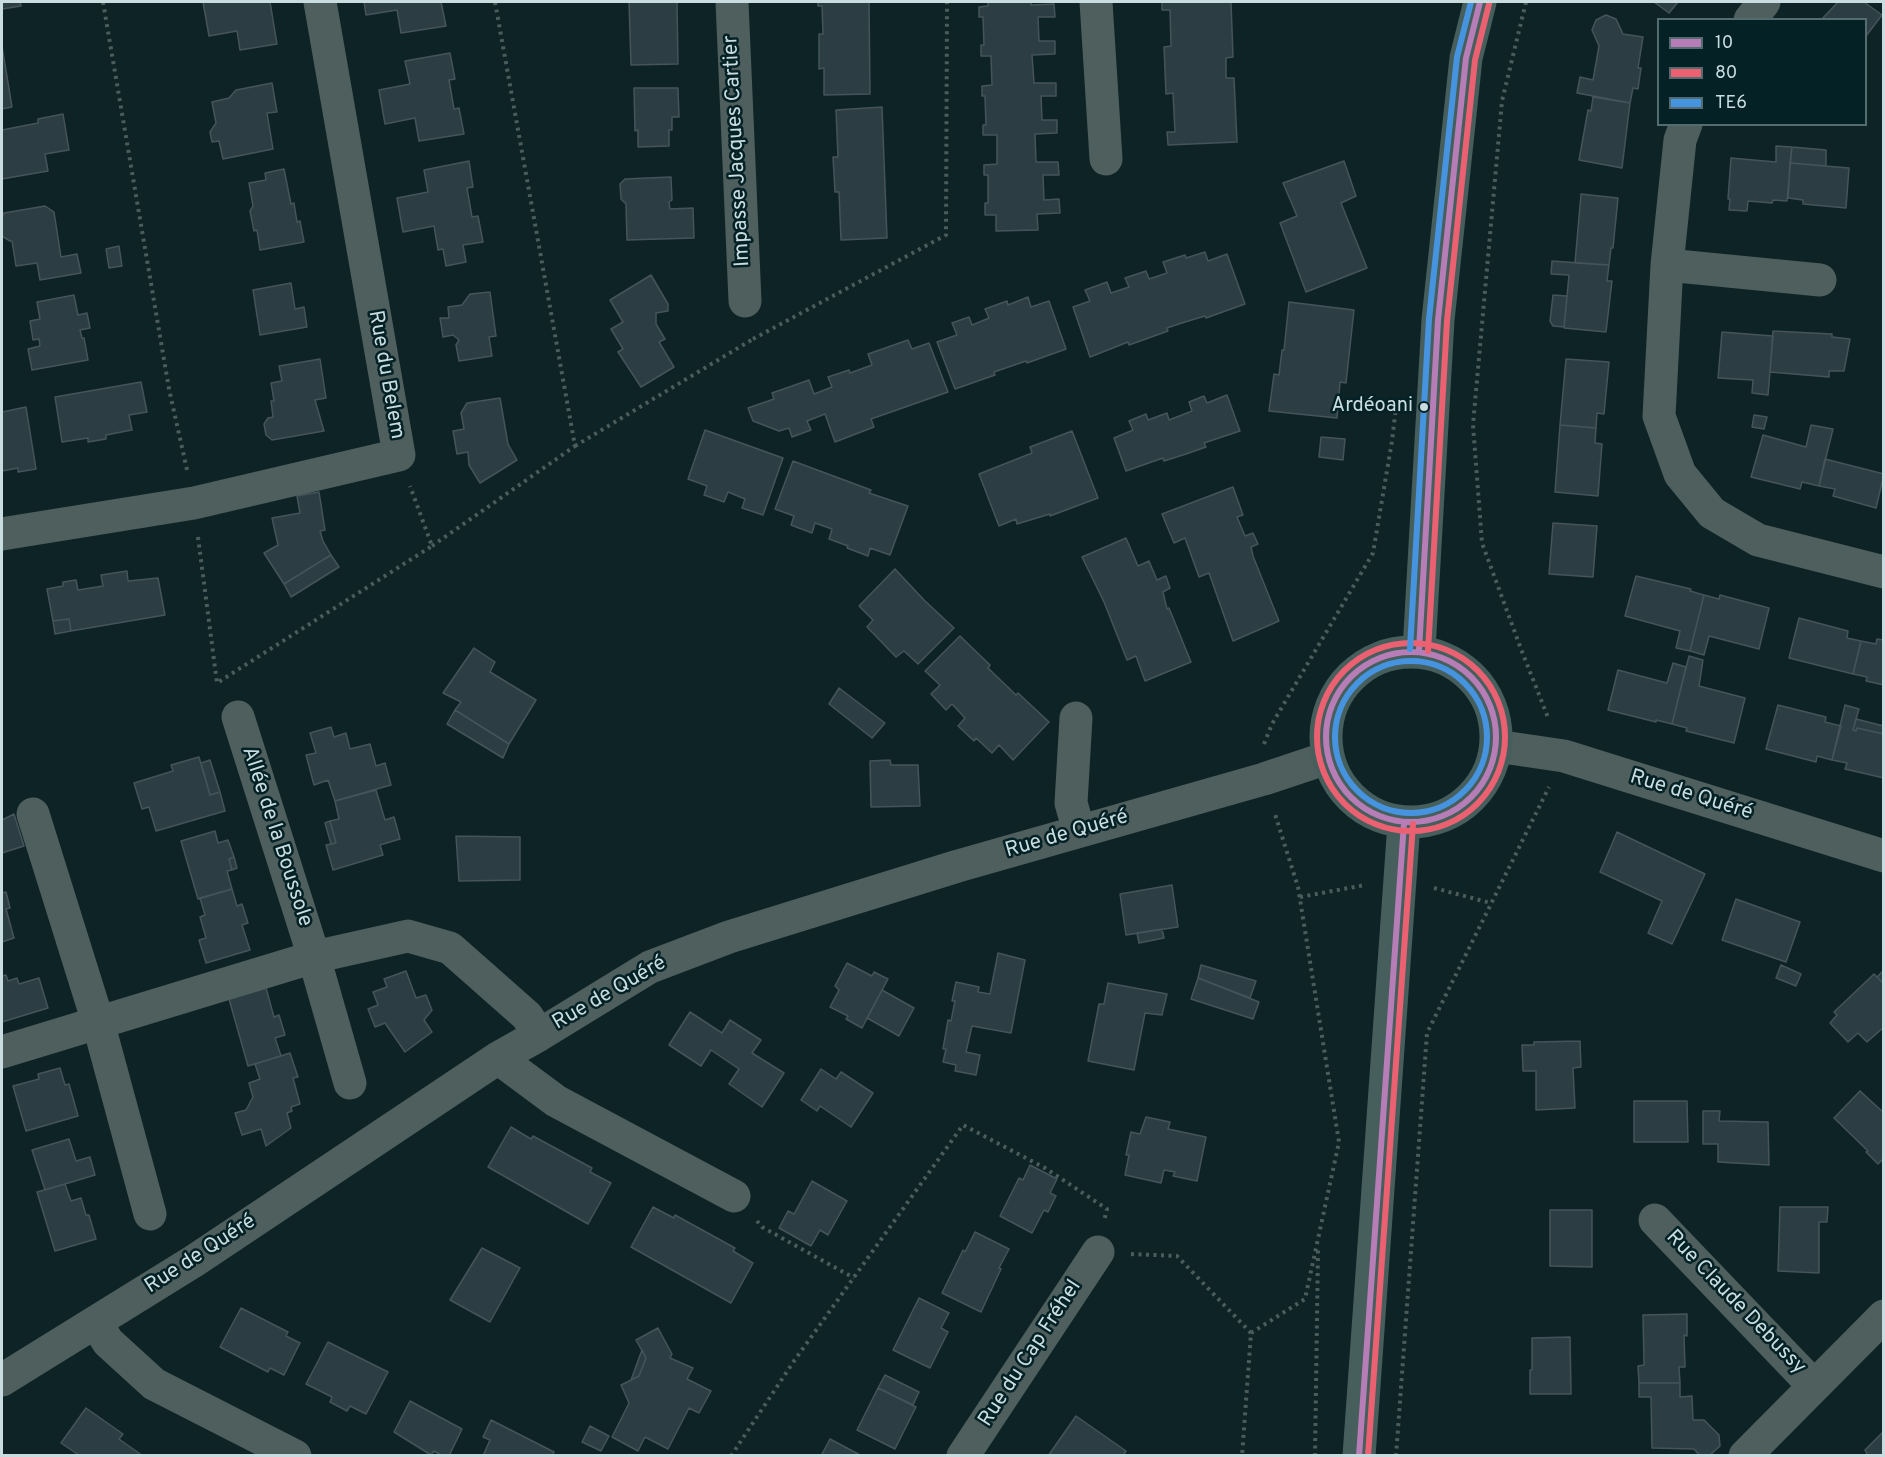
<!DOCTYPE html>
<html>
<head>
<meta charset="utf-8">
<style>
  body { margin:0 }
  #map { position:relative; width:1885px; height:1457px; overflow:hidden; background:#0e2326; font-family:Overpass,sans-serif }
  canvas { display:block }
  .frame { position:absolute; inset:0; border:3px solid #c9dde1; pointer-events:none }
  .legend { position:absolute; left:1657px; top:18px; width:210px; height:108px; box-sizing:border-box; background:#042125; border:2px solid #536c70; margin:0; padding:8px 10px; list-style:none; font-size:18px; color:#c9dde1 }
  .legend li { display:flex; align-items:center; gap:12px; height:30px }
  .legend b { width:30px; border:2px solid #536c70 }
</style>
</head>
<body>
<div id="map">
<canvas width="1885" height="1457"></canvas>
<div class="frame"></div>
<ul class="legend">
<li><b style="height:8px;background:#b77db6"></b>10</li>
<li><b style="height:8px;background:#eb6172"></b>80</li>
<li><b style="height:8px;background:#4694df"></b>TE6</li>
</ul>
</div>
<script>
const context = document.querySelector('canvas').getContext('2d');
context.lineJoin = 'round';
function paint(path, color) { context.fillStyle = color; context.fill(path, 'evenodd'); }
const toPath = rows => new Path2D(rows.map(r => 'M' + r).join(''));
function trace(path, color, width, dash) { context.strokeStyle = color; context.lineWidth = width; context.lineCap = dash ? 'butt' : 'round'; context.setLineDash(dash || []); context.stroke(path); }
function label(font, color, halo, rows, align = 'center') {
  context.font = font + ' Overpass,sans-serif'; context.lineWidth = 5; context.setLineDash([]); context.textBaseline = 'middle'; context.strokeStyle = halo; context.fillStyle = color; for (const [text, x, y, turn = 0] of rows) {
    context.save(); context.translate(x, y); context.rotate((+turn || 0) * Math.PI / 180); context.textAlign = isNaN(turn) ? turn : align; if (halo) context.strokeText(text, 0, 0); context.fillText(text, 0, 0); context.restore();
  }
}
const building = toPath([
  [2,2,20,2,21,6,2,9,2,2],
  [203,2,270,2,277,44,240,50,237,31,209,36,203,2],
  [364,2,441,2,446,26,401,33,397,10,366,15,364,2],
  [629,2,677,2,678,64,631,65,629,2],
  [818,2,869,2,870,94,824,95,824,68,819,69,819,34,823,34,822,6,818,6,818,2],
  [988,2,1031,2,1031,5,1054,4,1055,17,1038,17,1039,41,1055,41,1055,54,1032,55,1034,83,1056,83,1056,96,1041,96,1042,120,1057,120,1057,133,1035,134,1036,162,1058,162,1059,175,1043,175,1044,200,1059,199,1060,213,1037,214,1038,230,996,231,996,215,985,215,985,203,988,203,988,175,984,175,984,165,997,164,997,135,983,135,983,125,986,125,985,96,982,96,982,86,992,85,991,56,981,56,981,45,984,45,983,17,979,17,979,7,988,6,988,2],
  [1162,2,1231,2,1233,57,1226,58,1226,78,1234,78,1237,142,1168,145,1167,132,1175,132,1173,93,1166,94,1164,47,1171,46,1170,10,1162,10,1162,2],
  [1654,2,1678,2,1669,13,1654,2],
  [1838,2,1864,2,1882,15,1866,36,1866,20,1821,20,1838,2],
  [1606,15,1616,19,1623,34,1643,37,1638,68,1641,68,1638,89,1633,88,1630,103,1577,93,1580,77,1593,80,1599,46,1592,30,1596,20,1606,15],
  [2,46,12,107,2,109,2,46],
  [450,53,455,79,449,80,454,109,459,108,464,134,419,141,415,118,385,124,379,90,410,84,405,61,450,53],
  [272,83,277,112,267,113,273,149,223,159,219,141,212,142,210,132,216,123,212,102,229,98,236,90,272,83],
  [634,88,678,88,679,117,672,117,672,130,669,130,669,146,638,147,638,130,635,131,634,88],
  [1593,97,1630,103,1622,168,1579,160,1588,110,1591,111,1593,97],
  [882,107,887,238,841,240,839,192,835,192,833,157,838,157,836,110,882,107],
  [63,114,69,150,45,154,48,171,2,179,2,130,38,123,38,119,63,114],
  [1776,146,1792,147,1787,201,1773,200,1772,203,1748,201,1747,211,1729,210,1730,199,1728,199,1731,158,1776,162,1776,146],
  [1792,147,1826,150,1826,166,1790,163,1792,147],
  [469,161,473,187,467,188,472,217,478,216,483,242,463,245,466,262,446,266,443,249,438,250,434,226,403,232,397,198,428,192,424,170,469,161],
  [1344,161,1356,196,1341,203,1367,268,1306,292,1280,223,1297,216,1283,183,1344,161],
  [1790,163,1849,168,1846,208,1803,204,1803,200,1788,198,1790,163],
  [284,169,291,204,294,203,297,222,300,221,304,242,260,250,257,230,254,231,250,211,253,206,249,183,266,180,265,173,284,169],
  [671,177,672,200,669,202,670,209,693,208,694,238,627,240,626,204,621,199,620,184,625,179,671,177],
  [1581,194,1618,198,1613,248,1611,248,1609,265,1575,263,1581,194],
  [45,206,54,212,61,257,77,254,81,273,40,280,37,263,16,266,12,241,10,241,2,236,2,217,4,213,45,206],
  [119,246,122,266,109,268,106,249,119,246],
  [1205,252,1208,261,1227,254,1245,304,1206,318,1205,316,1185,322,1167,328,1168,331,1129,345,1128,342,1090,357,1073,307,1090,301,1085,290,1107,282,1111,293,1129,287,1125,278,1146,271,1149,279,1167,273,1163,262,1185,255,1186,258,1205,252],
  [1552,261,1609,265,1607,281,1612,281,1606,332,1564,328,1569,275,1551,274,1552,261],
  [651,275,668,304,668,311,656,313,656,324,665,339,659,342,674,367,641,387,618,352,623,349,611,329,623,322,610,300,651,275],
  [291,283,295,309,304,307,307,327,260,335,253,290,291,283],
  [490,292,496,336,489,337,492,356,459,361,456,345,459,340,453,335,443,337,440,318,449,318,448,307,462,305,470,294,490,292],
  [74,295,78,315,87,313,90,328,80,330,82,338,84,338,88,360,32,370,28,349,40,346,39,339,33,340,30,321,40,319,37,302,74,295],
  [1553,295,1567,296,1564,327,1553,326,1550,321,1553,295],
  [1028,297,1031,307,1049,301,1066,349,1027,363,1026,361,994,372,995,375,955,389,937,342,957,335,952,323,969,317,972,325,989,318,985,309,1007,301,1008,305,1028,297],
  [1289,302,1354,310,1346,383,1340,382,1337,418,1269,411,1274,374,1279,375,1282,350,1284,350,1289,302],
  [1773,331,1832,334,1832,337,1850,339,1844,371,1829,371,1829,377,1770,372,1773,331],
  [1722,332,1773,336,1768,395,1752,393,1753,380,1718,378,1722,332],
  [908,340,912,349,929,343,948,392,871,419,874,427,835,442,825,414,807,421,811,430,792,437,789,428,779,431,753,421,748,408,774,399,772,393,809,380,814,394,832,387,828,377,849,370,850,373,872,365,868,354,908,340],
  [320,359,326,398,315,400,324,431,272,440,266,435,264,424,268,418,273,417,271,401,274,401,271,383,282,381,279,366,320,359],
  [1566,359,1609,362,1604,414,1597,413,1596,428,1560,425,1566,359],
  [141,382,147,412,129,415,132,430,106,435,106,439,88,442,88,438,62,442,55,397,141,382],
  [1227,395,1240,431,1204,443,1206,447,1186,454,1164,461,1163,458,1126,471,1114,438,1133,430,1129,421,1146,414,1148,420,1167,413,1169,420,1192,411,1189,402,1204,396,1207,403,1227,395],
  [500,398,508,444,517,460,480,483,469,465,468,452,457,454,453,431,464,429,461,413,467,403,500,398],
  [26,407,36,469,18,472,18,468,2,471,2,412,26,407],
  [1754,415,1767,417,1764,429,1752,427,1754,415],
  [1560,425,1596,428,1595,443,1602,444,1598,496,1555,492,1560,425],
  [1811,425,1833,429,1819,486,1802,482,1800,489,1751,477,1763,435,1806,447,1811,425],
  [705,430,783,458,763,515,742,508,745,499,728,492,724,502,704,495,707,486,688,479,705,430],
  [1072,431,1098,498,1050,516,1050,514,1017,524,1016,519,999,526,979,474,1032,453,1030,447,1072,431],
  [1321,437,1345,439,1343,460,1319,457,1321,437],
  [1825,459,1884,474,1876,508,1833,496,1835,489,1819,486,1825,459],
  [793,461,871,490,869,493,908,506,890,555,870,548,868,556,847,548,848,546,829,539,832,529,815,523,812,533,791,525,794,516,775,509,793,461],
  [1233,487,1243,515,1237,517,1245,536,1253,533,1258,544,1251,547,1253,556,1279,621,1233,641,1209,573,1199,577,1185,538,1174,543,1162,514,1233,487],
  [319,492,325,530,320,531,323,541,331,555,284,584,264,553,278,545,272,518,300,513,297,496,319,492],
  [1553,523,1597,526,1593,577,1549,574,1553,523],
  [1126,538,1138,566,1149,561,1157,580,1166,576,1170,588,1163,592,1167,609,1169,608,1191,662,1145,681,1136,656,1127,660,1104,602,1082,557,1126,538],
  [331,555,339,567,291,597,284,584,331,555],
  [895,569,924,600,954,628,918,664,904,651,896,657,867,627,873,620,859,606,895,569],
  [127,571,128,581,158,578,165,615,71,631,69,619,53,621,47,589,63,586,63,582,76,580,78,590,103,586,101,575,127,571],
  [1636,576,1691,589,1690,591,1704,595,1690,651,1676,648,1680,631,1625,616,1636,576],
  [1704,595,1719,599,1720,595,1769,608,1759,649,1709,636,1704,655,1690,651,1704,595],
  [1799,618,1848,631,1847,638,1861,641,1853,674,1789,658,1799,618],
  [69,619,71,631,55,634,53,621,69,619],
  [960,636,990,665,988,668,1016,695,1018,693,1049,722,1013,760,999,745,992,753,976,738,974,741,958,726,965,718,952,704,946,710,931,694,940,685,925,671,960,636],
  [1877,639,1884,640,1884,685,1866,681,1867,677,1853,674,1861,641,1876,644,1877,639],
  [474,648,495,662,490,672,536,700,509,744,455,710,461,702,443,693,474,648],
  [1689,656,1703,660,1699,686,1745,698,1734,743,1686,731,1687,728,1672,724,1689,656],
  [1673,663,1686,667,1672,724,1656,720,1656,722,1608,710,1618,670,1667,683,1673,663],
  [839,688,885,723,872,738,829,704,839,688],
  [1778,705,1826,717,1825,722,1841,726,1832,760,1817,756,1816,762,1766,749,1778,705],
  [1845,705,1859,709,1853,730,1856,731,1857,728,1884,734,1884,778,1845,769,1847,763,1832,760,1845,705],
  [455,710,509,744,503,758,447,724,455,710],
  [1856,719,1884,726,1884,734,1857,728,1856,731,1853,730,1856,719],
  [331,727,334,737,346,733,350,749,370,744,376,766,385,763,391,785,335,801,328,780,314,785,306,755,316,753,310,733,331,727],
  [199,757,210,795,220,792,225,811,156,831,149,807,142,809,134,783,173,771,171,765,199,757],
  [210,760,220,792,210,795,201,763,210,760],
  [890,760,891,765,918,765,920,806,871,807,870,761,890,760],
  [376,790,385,820,394,817,400,839,380,845,383,855,333,870,326,845,336,843,330,821,339,819,335,801,376,790],
  [14,814,24,846,2,853,2,820,14,814],
  [330,821,336,843,331,844,325,823,330,821],
  [215,831,218,843,228,840,234,857,229,859,232,870,227,871,232,889,198,899,181,841,215,831],
  [1617,832,1705,874,1672,944,1648,933,1662,901,1600,872,1617,832],
  [456,836,520,837,520,880,459,881,456,836],
  [234,857,237,868,232,870,229,859,234,857],
  [1172,885,1178,927,1126,935,1120,894,1172,885],
  [232,889,237,906,242,904,248,923,242,925,250,950,206,963,199,940,206,938,200,917,205,915,200,898,232,889],
  [6,892,10,908,6,909,14,938,2,942,2,893,6,892],
  [1736,899,1800,922,1786,962,1722,940,1736,899],
  [1162,929,1164,938,1139,943,1137,933,1162,929],
  [998,953,1025,960,1011,1033,972,1026,966,1052,980,1055,976,1075,955,1071,956,1065,943,1062,946,1049,943,1049,948,1020,951,1021,955,1001,952,1001,956,982,979,987,978,992,990,994,998,953],
  [847,963,872,976,874,972,888,979,862,1028,846,1019,848,1016,830,1007,839,990,835,986,847,963],
  [1201,965,1256,981,1250,998,1198,978,1201,965],
  [1781,965,1801,974,1796,986,1776,978,1781,965],
  [1884,970,1884,984,1877,977,1884,970],
  [406,971,416,998,426,995,432,1010,424,1020,432,1032,405,1052,385,1023,375,1027,368,1009,378,1005,373,992,387,987,384,979,406,971],
  [1874,974,1884,984,1884,1027,1867,1042,1858,1033,1848,1042,1830,1023,1837,1015,1834,1012,1874,974],
  [6,975,8,981,17,978,19,984,39,978,48,1008,2,1022,2,976,6,975],
  [1198,978,1259,1002,1253,1019,1191,999,1198,978],
  [1108,983,1167,994,1162,1015,1145,1013,1134,1070,1088,1061,1099,1004,1104,1004,1108,983],
  [266,988,274,1017,279,1015,285,1035,275,1038,281,1056,248,1066,229,999,266,988],
  [882,990,914,1008,899,1036,867,1018,882,990],
  [690,1012,722,1033,730,1020,761,1040,752,1053,784,1073,762,1107,729,1084,739,1069,711,1050,701,1066,669,1045,690,1012],
  [1580,1041,1581,1067,1573,1068,1575,1108,1536,1110,1536,1071,1523,1071,1522,1045,1534,1045,1534,1042,1580,1041],
  [290,1053,298,1077,293,1078,300,1104,291,1107,292,1111,287,1113,291,1128,266,1146,261,1129,242,1135,235,1113,246,1110,253,1097,249,1083,260,1079,255,1064,290,1053],
  [60,1068,65,1085,69,1084,78,1116,26,1131,13,1086,39,1079,38,1074,60,1068],
  [821,1069,836,1079,841,1072,873,1093,851,1127,820,1106,817,1111,801,1100,821,1069],
  [1860,1091,1884,1113,1884,1158,1878,1164,1866,1152,1868,1151,1834,1118,1860,1091],
  [1634,1101,1687,1101,1688,1142,1634,1142,1634,1101],
  [1703,1111,1720,1111,1719,1121,1768,1122,1769,1165,1718,1162,1718,1144,1703,1144,1703,1111],
  [1146,1117,1170,1122,1168,1129,1206,1137,1197,1181,1173,1176,1175,1172,1164,1170,1161,1183,1125,1175,1129,1155,1126,1155,1131,1132,1140,1134,1146,1117],
  [511,1127,531,1139,533,1136,592,1168,590,1172,611,1183,588,1224,488,1167,511,1127],
  [69,1139,76,1161,90,1157,95,1175,45,1190,32,1150,69,1139],
  [1030,1165,1057,1179,1050,1193,1056,1196,1048,1212,1044,1210,1032,1233,1000,1216,1019,1178,1023,1180,1030,1165],
  [812,1181,847,1201,828,1235,820,1230,811,1246,779,1228,788,1211,794,1214,812,1181],
  [65,1184,71,1201,81,1198,86,1215,89,1215,96,1239,55,1251,37,1192,65,1184],
  [653,1207,674,1218,675,1215,735,1248,733,1251,753,1263,731,1303,631,1247,653,1207],
  [1780,1207,1828,1207,1827,1222,1819,1222,1819,1273,1778,1271,1780,1207],
  [1550,1210,1592,1210,1592,1267,1550,1266,1550,1210],
  [975,1232,1009,1249,999,1268,1001,1269,981,1312,942,1293,963,1250,965,1252,975,1232],
  [482,1248,520,1268,490,1322,450,1300,482,1248],
  [919,1298,949,1313,941,1328,948,1332,930,1368,893,1350,919,1298],
  [241,1308,288,1332,286,1336,300,1343,284,1375,270,1368,268,1372,220,1347,241,1308],
  [1687,1314,1687,1336,1684,1335,1685,1367,1679,1367,1680,1383,1639,1383,1638,1366,1644,1365,1643,1315,1687,1314],
  [658,1328,672,1354,670,1358,693,1368,687,1379,711,1391,699,1413,689,1408,668,1449,645,1437,638,1451,612,1437,629,1403,621,1385,639,1376,646,1358,636,1340,658,1328],
  [1570,1337,1571,1394,1530,1394,1530,1370,1532,1370,1532,1338,1570,1337],
  [328,1342,388,1372,366,1414,350,1406,347,1411,330,1402,332,1397,306,1384,328,1342],
  [642,1350,646,1358,639,1376,631,1380,642,1350],
  [885,1375,919,1392,913,1405,878,1388,885,1375],
  [1639,1383,1680,1383,1680,1397,1692,1396,1693,1420,1704,1420,1719,1435,1720,1446,1709,1456,1700,1456,1694,1449,1652,1448,1651,1397,1639,1397,1639,1383],
  [878,1388,916,1407,895,1449,857,1430,878,1388],
  [410,1401,462,1429,449,1456,443,1456,434,1451,431,1455,394,1432,410,1401],
  [86,1408,123,1434,119,1439,143,1456,80,1456,61,1443,86,1408],
  [1076,1416,1126,1451,1123,1456,1048,1456,1076,1416],
  [491,1420,554,1452,552,1456,483,1456,490,1440,483,1437,491,1420],
  [590,1426,609,1436,601,1451,582,1442,590,1426],
  [1884,1431,1884,1456,1868,1456,1865,1450,1884,1431],
  [830,1439,862,1456,821,1456,830,1439]
]);
paint(building, '#2c3e44');
trace(building, '#46545a', 1.5);
trace(toPath([
  [103,2,169,389,187,470],
  [1526,2,1502,101,1473,425,1482,543,1521,649,1549,720],
  [753,339,946,235,947,2],
  [575,446,753,339,752,337],
  [198,537,217,683,432,546,410,486],
  [432,546,575,446,495,2],
  [1264,744,1272,724,1373,553,1392,441,1396,407],
  [1434,888,1491,903],
  [1300,897,1365,885],
  [757,1221,762,1227,854,1278],
  [1131,1254,1177,1256,1251,1333,1242,1456],
  [1251,1333,1305,1299,1339,1142,1298,887,1274,811],
  [731,1456,794,1361,963,1125,1045,1168,1107,1209,1104,1221],
  [1315,1456,1318,1248],
  [1396,1456,1427,1033,1549,787]
]), '#4b5c5b', 4, [3, 4.5]);
trace(toPath([
  [732,2,745,301],
  [1096,2,1106,159],
  [1750,20,1764,2],
  [1686,124,1680,140,1667,265,1659,416,1680,474,1712,513,1758,540,1884,572],
  [1667,265,1820,280],
  [2,534,194,503,399,455,320,2],
  [238,717,314,957,350,1083],
  [1076,718,1071,803,1079,831],
  [1496,746,1564,756,1884,856],
  [33,814,98,1022,150,1214],
  [2,1052,314,957,408,936,450,948,527,1016,539,1035],
  [498,1058,556,1101,734,1196],
  [1655,1220,1814,1386],
  [96,1323,108,1342,154,1384,295,1456],
  [2,1380,194,1261,498,1058,539,1035,650,967,729,937,958,866,1264,779,1327,758],
  [963,1456,1098,1252],
  [1745,1456,1884,1316]
]), '#4e5f5d', 33);
trace(toPath([
  [1419,650,1438,320,1466,58,1480,2],
  '1326 737a85 85 0 1 1 170 0a85 85 0 1 1-170 0Z',
  [1359,1456,1404,823]
]), '#465f5d', 33);
trace(toPath([
  [1419,650,1438,320,1466,58,1480,2],
  '1326 737a85 85 0 1 1 170 0a85 85 0 1 1-170 0Z',
  [1359,1456,1404,823]
]), '#b77db6', 6);
trace(toPath([
  '1317 737a94 94 0 1 1 188 0a94 94 0 1 1-188 0Z',
  [1428,651,1447,321,1475,60,1489,4],
  [1368,1456,1413,824]
]), '#eb6172', 6);
trace(toPath([
  [1410,649,1429,319,1457,57,1471,2],
  '1335 737a76 76 0 1 1 152 0a76 76 0 1 1-152 0Z'
]), '#4694df', 6);
for (const [x, y, r, color] of [
  [1424,407,5,"#c9dde1"]
]) { const dot = new Path2D(); dot.arc(x, y, r, 0, 2 * Math.PI); context.fillStyle = color; context.fill(dot); trace(dot, '#042125', 2); }
label('20px', '#c9dde1', '#042125', [
  ["Ardéoani",1413,407]
], 'right');
label('21px', '#c9dde1', '#042125', [
  ["Impasse Jacques Cartier",738,151,-93],
  ["Rue du Belem",385,375,80],
  ["Rue de Quéré",1691,796,17],
  ["Rue de Quéré",1067,835,-16],
  ["Allée de la Boussole",276,837,72],
  ["Rue de Quéré",610,994,-30],
  ["Rue de Quéré",201,1255,-33],
  ["Rue Claude Debussy",1735,1303,46],
  ["Rue du Cap Fréhel",1031,1354,-57]
]);
</script>
</body>
</html>
